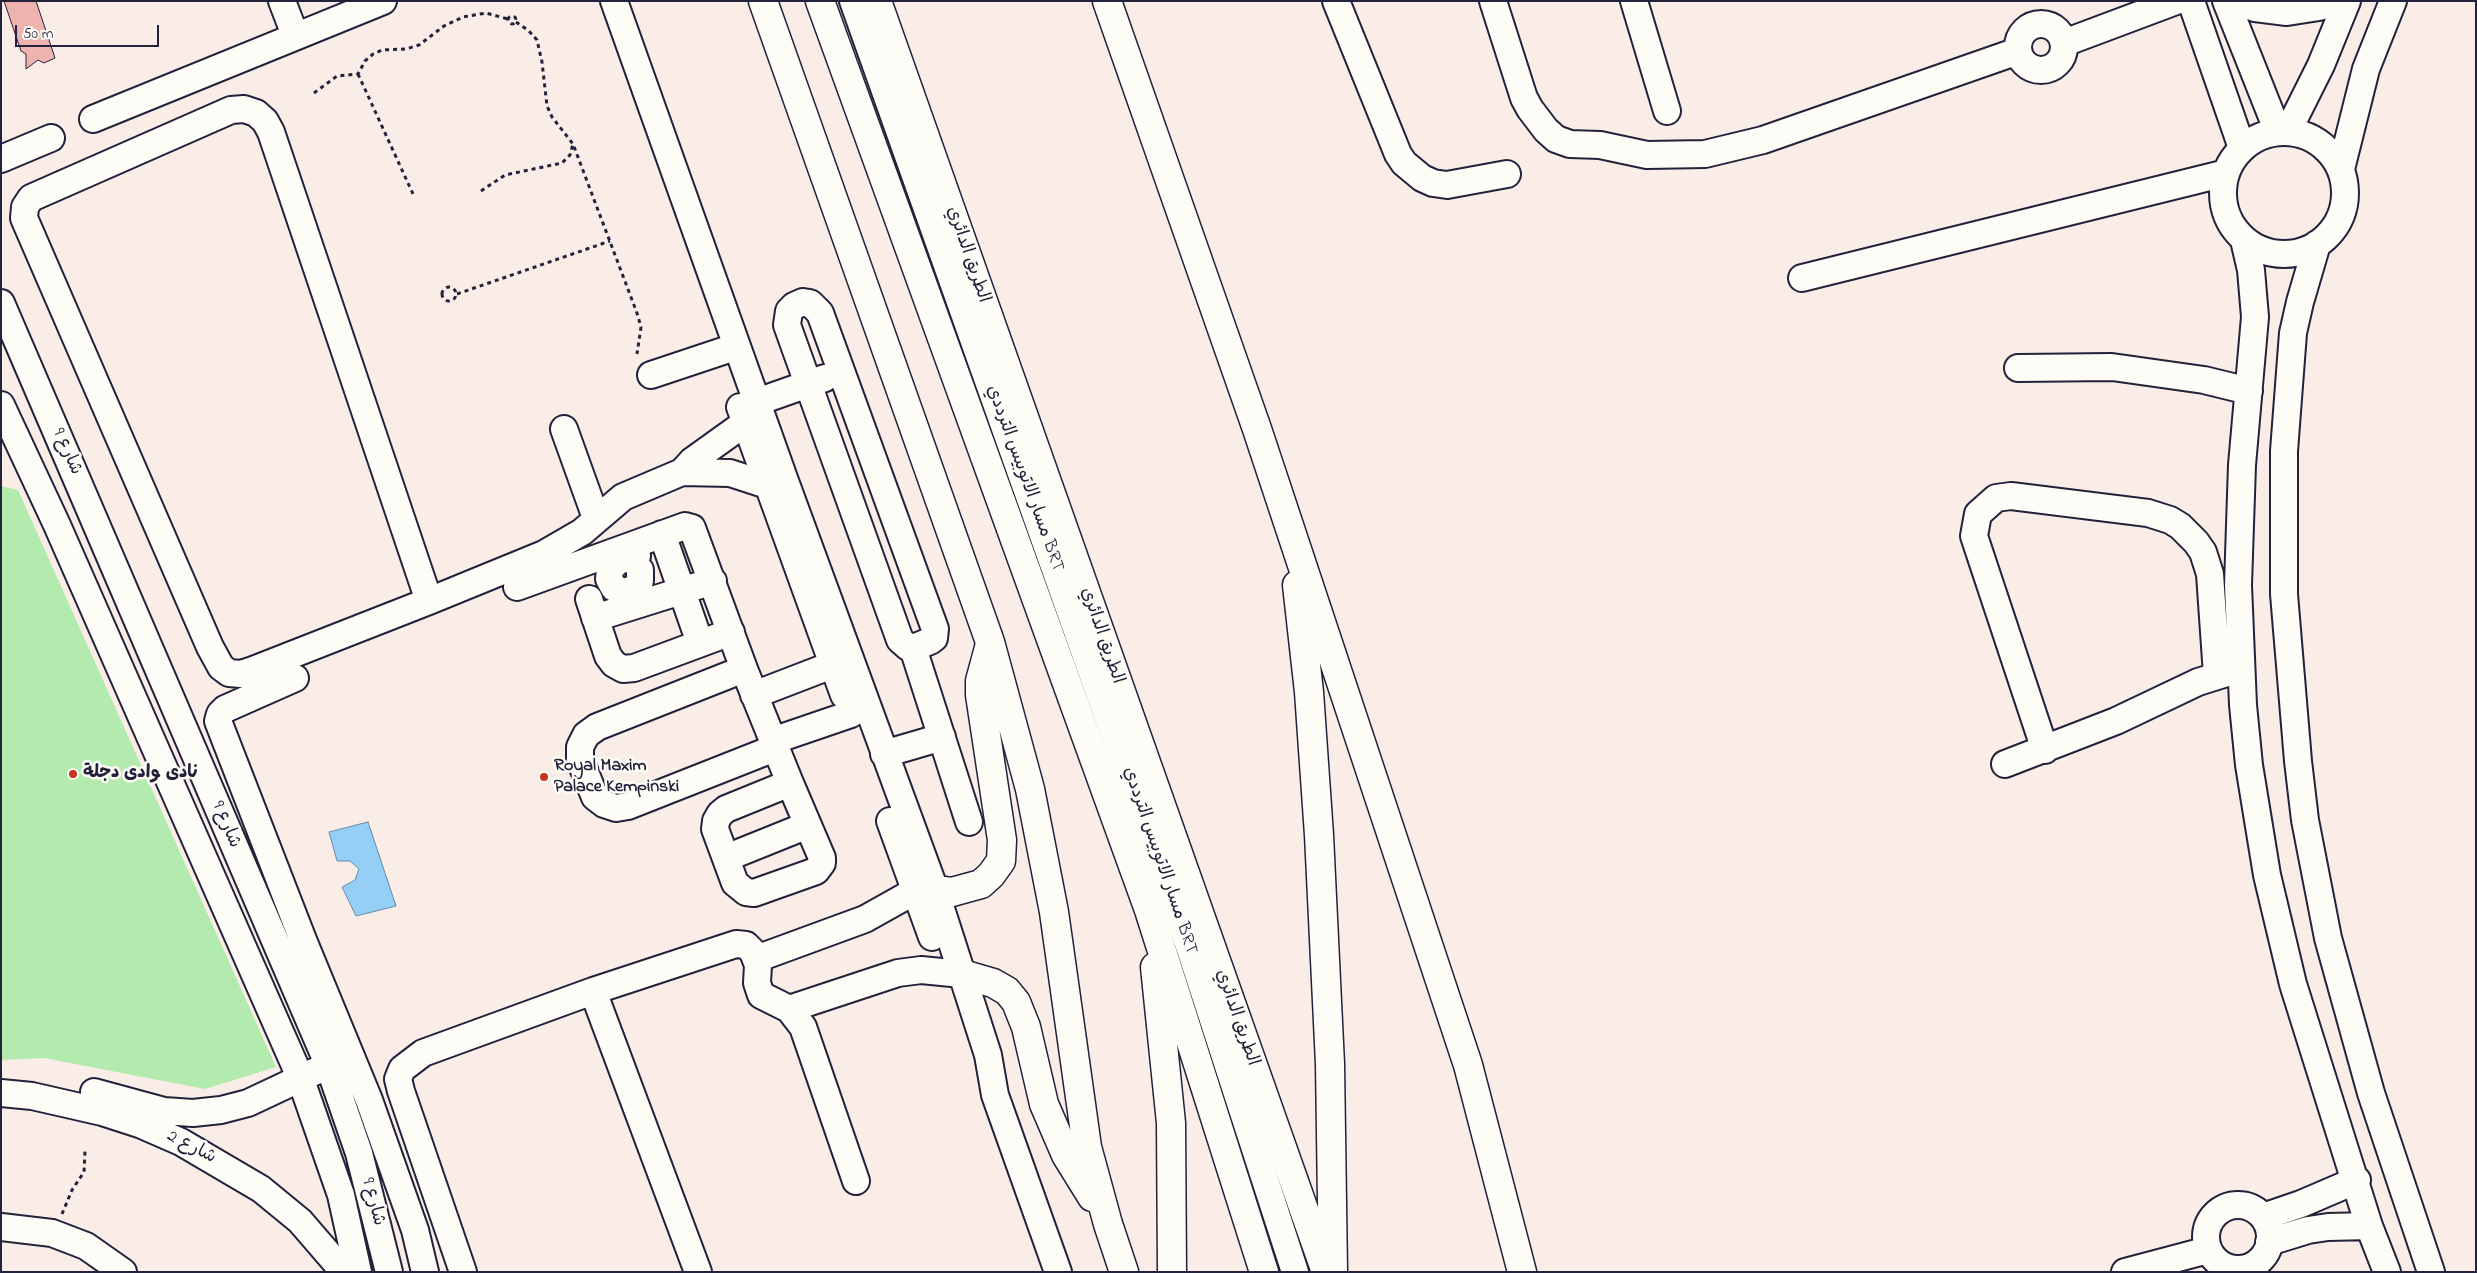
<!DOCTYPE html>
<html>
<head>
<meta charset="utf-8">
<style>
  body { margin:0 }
  #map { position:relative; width:2477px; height:1273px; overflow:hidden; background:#faede8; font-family:"Indie Flower",sans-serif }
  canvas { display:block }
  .frame { position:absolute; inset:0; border:2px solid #22223b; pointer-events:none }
  .scale { position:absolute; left:15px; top:25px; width:144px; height:22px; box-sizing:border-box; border:2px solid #22223b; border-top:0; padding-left:6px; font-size:15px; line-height:18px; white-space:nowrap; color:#22223b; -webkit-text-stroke:4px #fdfcf7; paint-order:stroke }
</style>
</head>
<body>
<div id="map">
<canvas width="2477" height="1273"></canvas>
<div class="frame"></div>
<div class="scale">50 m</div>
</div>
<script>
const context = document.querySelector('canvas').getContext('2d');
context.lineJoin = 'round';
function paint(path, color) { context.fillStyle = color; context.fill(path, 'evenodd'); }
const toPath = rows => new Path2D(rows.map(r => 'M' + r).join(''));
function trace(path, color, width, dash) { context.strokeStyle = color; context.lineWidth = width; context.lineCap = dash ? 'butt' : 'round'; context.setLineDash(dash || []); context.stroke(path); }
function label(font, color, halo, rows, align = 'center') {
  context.font = font + ' "Indie Flower","Playpen Sans Arabic",sans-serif'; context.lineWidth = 5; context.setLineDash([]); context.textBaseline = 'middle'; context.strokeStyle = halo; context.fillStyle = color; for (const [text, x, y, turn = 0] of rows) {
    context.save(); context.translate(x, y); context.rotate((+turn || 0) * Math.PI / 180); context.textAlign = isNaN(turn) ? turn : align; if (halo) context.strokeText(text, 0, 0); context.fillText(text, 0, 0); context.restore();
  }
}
paint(toPath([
  [1,486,18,490,276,1067,205,1089,44,1058,1,1060]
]), '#b3eaad');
const water = toPath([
  [368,822,396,906,356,916,342,887,355,880,359,869,350,861,337,861,329,832,368,822]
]);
paint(water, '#95cff5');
trace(water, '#678aab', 1);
const building = toPath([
  [4,1,36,1,55,58,44,63,38,60,26,69,26,54,21,51,4,1]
]);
paint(building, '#eeb3ae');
trace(building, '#22223b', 1);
const minor = toPath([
  [282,1,295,35],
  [614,1,785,481,935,890,988,1055,995,1095,1058,1272],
  [853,1,1190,949,1295,1272],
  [1336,1,1398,154,1404,163,1422,178,1433,183,1447,185,1507,174],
  [1493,1,1524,98,1530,109,1546,130,1556,139,1570,144,1600,145,1647,155,1705,154,1763,140,2018,51],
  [1634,1,1667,111],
  [2191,1,2242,148],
  [2226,1,2278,132],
  [2235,1,2255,8,2287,12,2319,7,2336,1],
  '2018 47a23 23 0 1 1 46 0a23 23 0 1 1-46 0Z',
  [2064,43,2176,1],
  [93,119,383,1],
  [2288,131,2321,65,2347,1],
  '2223 193a61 61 0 1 1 122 0a61 61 0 1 1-122 0Z',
  [1,159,51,138],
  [2341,169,2366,69,2393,1],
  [2244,240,2251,270,2255,317,2242,465,2238,585,2243,705,2249,765,2267,875,2293,984,2369,1226,2387,1272],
  [2317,244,2300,302,2293,333,2284,451,2284,594,2298,761,2305,820,2328,938,2371,1093,2431,1272],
  [1802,278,2226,173],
  [803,302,810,303,820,313,935,629,934,638,930,641,913,648,908,647,900,640,787,325,789,311,794,306,803,302],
  [1,303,329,1066,359,1153,389,1272],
  [2018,368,2112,367,2204,380,2249,391],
  [651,375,723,351],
  [757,402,825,378],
  [1,405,57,525,300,1077,341,1195,358,1272],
  [740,407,844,695],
  [564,429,596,518],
  [682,472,730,473,767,485,779,482],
  [662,534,700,643],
  [637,556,618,561,610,569,609,579,614,588,624,592,634,589,640,581,640,570],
  [517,587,685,526,692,528,744,669,790,783,726,809,720,814,716,821,715,829,735,883,746,892,754,893,816,871,822,863,822,858,790,783],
  [589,599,608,656,614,664,623,669,634,668,731,632],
  [429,601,271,132,265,121,256,113,244,109,231,110,31,198,25,207,24,218,210,647,221,667,229,673,241,674,253,670,429,601,544,554,582,532,623,497,682,472,692,461,745,423],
  [595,618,713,581],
  [913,648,969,822],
  [744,669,597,727,586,735,580,747,580,760,595,797,604,804,616,808,628,806,775,748],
  [295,678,225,709,220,714,218,721,303,940,369,1100,415,1230,425,1272],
  [754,695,832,665],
  [772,741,851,714],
  [2045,750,1974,536,1978,514,1996,498,2011,496,2148,513,2170,520,2180,526,2196,542,2203,552,2210,574,2217,675],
  [884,754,942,737],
  [2005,764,2116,721,2198,682,2233,671],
  [890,821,932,937],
  [726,858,808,825],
  [756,959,865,919,915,891,932,890],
  [593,991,698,1272],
  [789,1009,898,973,921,970,962,974],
  [94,1092,164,1111,193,1113,221,1110,248,1103,316,1071],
  [1,1093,32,1096,102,1112,142,1125,181,1142,261,1189,300,1221,344,1272],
  '2206 1237a32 32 0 1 1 64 0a32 32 0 1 1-64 0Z',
  [2263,1217,2301,1204,2357,1180],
  [1,1227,52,1233,86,1246,123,1272],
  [2269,1242,2308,1230,2328,1227,2369,1226],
  [463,1272,401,1091,398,1079,402,1069,423,1053,593,991,736,944,746,945,753,952,758,965,757,983,761,995,789,1009,803,1027,856,1181],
  [2125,1272,2208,1250]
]);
const highway = toPath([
  [763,1,990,642,1030,789,1054,912,1087,1147,1108,1224,1124,1272],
  [820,1,1149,910,1264,1272],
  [877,1,1326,1272],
  [1107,1,1257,429,1468,1065,1522,1272],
  [1297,585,1309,692,1319,835,1330,1064,1333,1272],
  [935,890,952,892,981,884,991,875,1001,861,1002,840,980,695,980,681,990,644],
  [1155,967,1171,1123,1172,1272],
  [962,974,993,983,1007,991,1016,1002,1026,1027,1044,1104,1066,1155,1092,1197]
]);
trace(minor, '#22223b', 30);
trace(highway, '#22223b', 31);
trace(toPath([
  '508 20a4 4 0 1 1 8 0a4 4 0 1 1-8 0Z',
  [516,22,529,31,537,40,542,62,547,106,552,117,573,144,637,313,641,327,637,354],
  [358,74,413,194],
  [314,93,337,76,358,74,365,61,373,54,382,50,406,49,419,45,444,26,463,17,486,13,508,19],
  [481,191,505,175,562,163,570,155,573,144],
  '442 294a7 7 0 1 1 14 0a7 7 0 1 1-14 0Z',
  [457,294,610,241],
  [62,1214,72,1190,84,1172,85,1151]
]), '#22223b', 3, [4, 4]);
trace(minor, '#fdfcf7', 26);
trace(highway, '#fdfcf7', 28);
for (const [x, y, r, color] of [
  [73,774,5,"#c8321e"],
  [544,777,5,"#c8321e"]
]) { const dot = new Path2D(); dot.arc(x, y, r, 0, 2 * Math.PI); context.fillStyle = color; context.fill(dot); trace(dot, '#fdfcf7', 2); }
label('18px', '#22223b', '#fdfcf7', [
  ["الطريق الدائري",967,255,71],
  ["شارع 9",66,452,66],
  ["مسار الاتوبيس الترددي BRT",1024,479,70],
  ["الطريق الدائري",1101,636,71],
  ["شارع 9",225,825,67],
  ["مسار الاتوبيس الترددي BRT",1159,861,71],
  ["الطريق الدائري",1236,1018,71],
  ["شارع 2",191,1148,27],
  ["شارع 9",372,1202,75]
]);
label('bold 18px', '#22223b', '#fdfcf7', [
  ["Royal Maxim",554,767],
  ["Palace Kempinski",554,788],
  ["نادى وادى دجلة",83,774]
], 'left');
</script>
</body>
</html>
